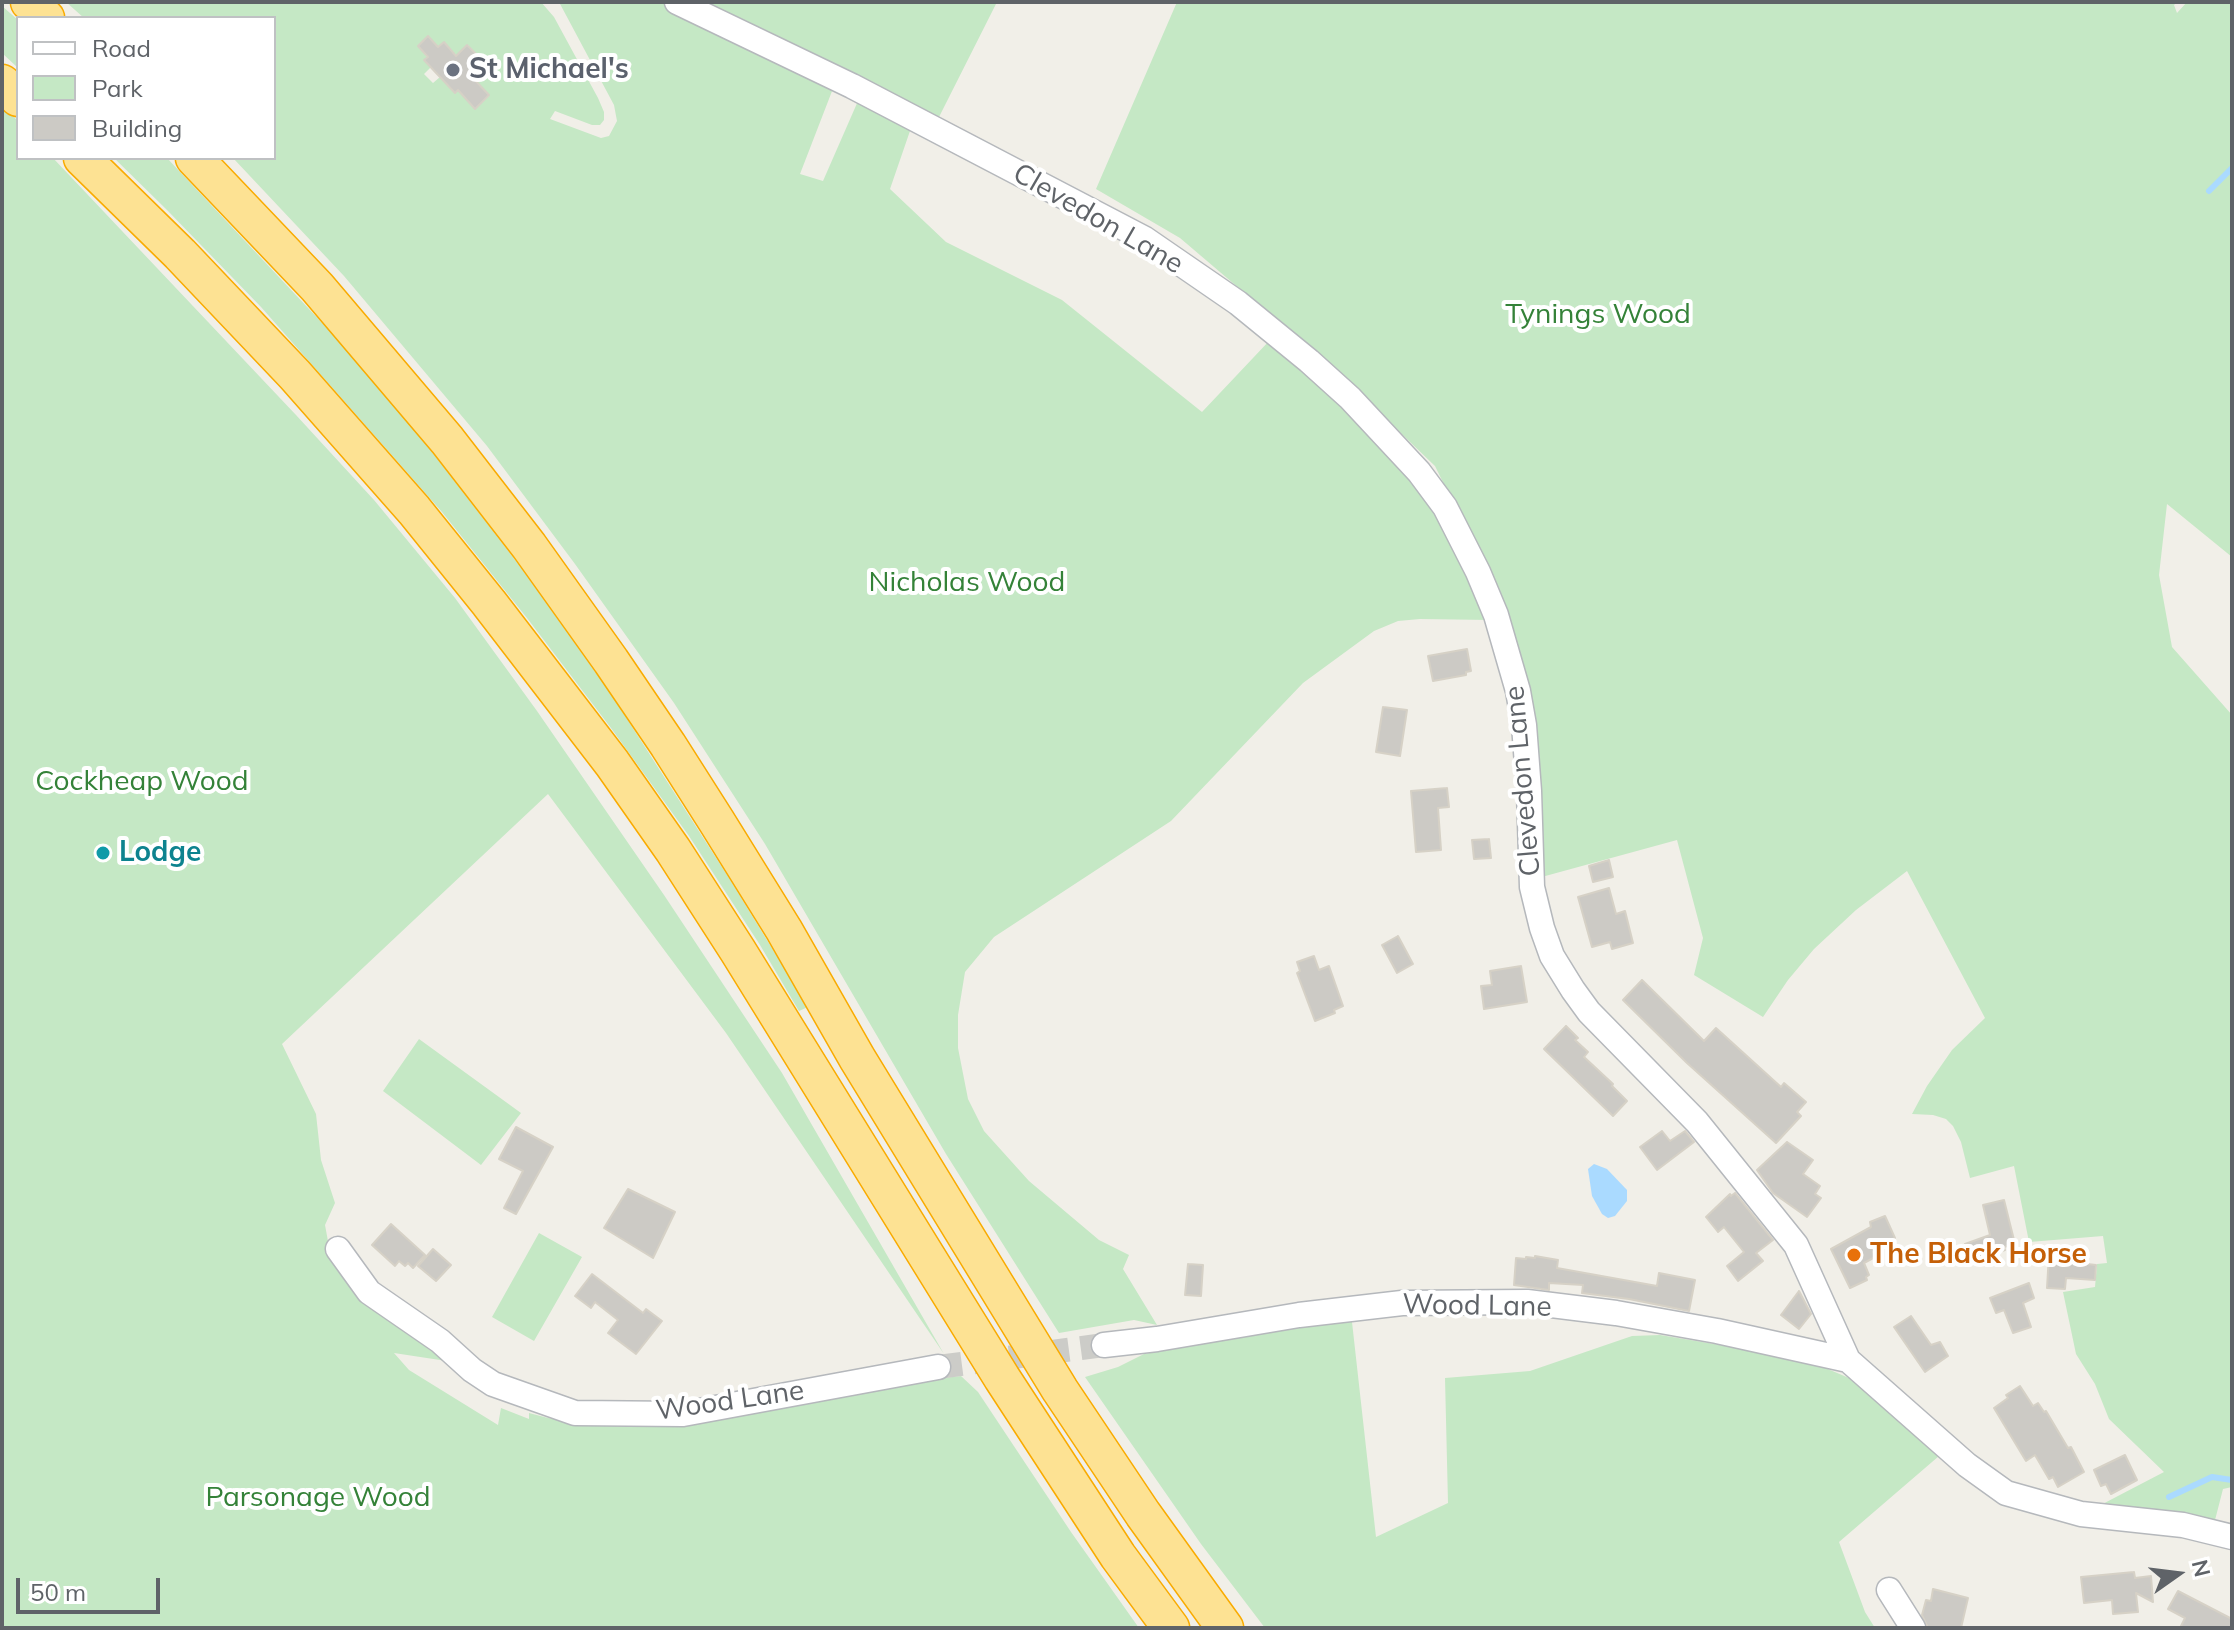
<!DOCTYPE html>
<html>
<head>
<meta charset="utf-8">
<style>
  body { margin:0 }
  #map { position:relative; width:2234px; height:1630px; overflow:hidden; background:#f1efe8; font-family:Mulish,sans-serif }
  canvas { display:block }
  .frame { position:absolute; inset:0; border:4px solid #5f6368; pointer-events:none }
  .legend { position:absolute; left:16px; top:16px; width:260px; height:144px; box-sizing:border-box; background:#fff; border:2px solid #bfc1c3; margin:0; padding:10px 14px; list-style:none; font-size:24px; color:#5f6368 }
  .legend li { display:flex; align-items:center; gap:16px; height:40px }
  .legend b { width:40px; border:2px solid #bfc1c3 }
  .north { position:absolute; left:2138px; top:1534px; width:80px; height:80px; -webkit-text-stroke:6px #fff; paint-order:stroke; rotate:76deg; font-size:22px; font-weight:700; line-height:32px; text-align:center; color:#5f6368 }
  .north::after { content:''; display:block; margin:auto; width:28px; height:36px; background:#5f6368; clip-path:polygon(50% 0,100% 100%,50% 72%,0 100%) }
  .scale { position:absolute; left:16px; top:1578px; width:144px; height:36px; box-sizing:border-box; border:4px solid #5f6368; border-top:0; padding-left:10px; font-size:24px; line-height:28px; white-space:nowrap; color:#5f6368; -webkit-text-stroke:6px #fff; paint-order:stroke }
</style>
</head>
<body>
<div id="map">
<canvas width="2234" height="1630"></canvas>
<div class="frame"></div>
<ul class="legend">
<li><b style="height:10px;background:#fff"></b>Road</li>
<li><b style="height:22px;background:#c5e8c5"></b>Park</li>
<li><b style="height:22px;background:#cccac5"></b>Building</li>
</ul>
<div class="north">N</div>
<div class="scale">50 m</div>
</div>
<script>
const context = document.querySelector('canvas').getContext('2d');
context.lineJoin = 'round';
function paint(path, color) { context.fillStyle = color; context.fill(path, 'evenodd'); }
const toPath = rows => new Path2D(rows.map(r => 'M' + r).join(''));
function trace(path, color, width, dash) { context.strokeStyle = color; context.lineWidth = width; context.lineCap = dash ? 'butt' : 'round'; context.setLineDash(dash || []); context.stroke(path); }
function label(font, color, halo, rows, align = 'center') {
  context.font = font + ' Mulish,sans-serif'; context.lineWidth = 8; context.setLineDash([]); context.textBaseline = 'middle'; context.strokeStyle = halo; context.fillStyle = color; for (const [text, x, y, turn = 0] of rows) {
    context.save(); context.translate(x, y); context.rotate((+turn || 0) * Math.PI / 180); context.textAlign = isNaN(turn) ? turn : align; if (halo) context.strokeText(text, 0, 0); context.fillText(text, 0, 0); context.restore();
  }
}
paint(toPath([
  [66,2,541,2,554,17,598,98,604,112,604,120,600,125,592,125,555,111,550,119,601,138,609,136,617,121,614,105,559,2,668,2,698,16,697,25,834,86,800,174,823,181,858,101,911,128,890,189,946,242,1062,300,1202,412,1270,340,1316,377,1392,455,1430,504,1490,620,1420,619,1398,621,1374,631,1303,683,1171,821,994,937,965,972,958,1015,958,1048,968,1099,984,1131,1029,1181,1099,1240,1129,1255,1123,1269,1157,1325,1134,1320,1059,1333,946,1154,765,844,674,703,575,564,487,446,344,276,233,158,274,158,274,18,84,18],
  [428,37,438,47,444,42,457,56,468,45,485,64,472,77,489,96,475,109,458,90,440,77,433,83,424,74,431,67,425,60,427,57,418,46],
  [701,2,997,2,939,117],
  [1177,2,2177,2,2174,5,2177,13,2187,2,2232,2,2232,557,2167,504,2159,575,2172,647,2232,715,2232,1487,2223,1489,2214,1524,2093,1509,2164,1472,2109,1419,2095,1384,2076,1354,2063,1292,2095,1287,2097,1264,2107,1263,2103,1236,2029,1242,2014,1166,1970,1178,1961,1142,1953,1126,1946,1119,1933,1115,1912,1114,1927,1086,1952,1050,1985,1018,1907,871,1856,910,1814,949,1788,980,1763,1017,1694,975,1703,938,1677,840,1538,878,1506,610,1435,466,1335,370,1180,238,1096,189],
  [2,6,18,20,18,68,2,53],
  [2,106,18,121,18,158,53,158,296,415,374,500,455,598,537,711,664,895,782,1073,944,1354,726,1033,548,794,282,1044,316,1114,321,1160,335,1203,325,1225,330,1252,453,1362,394,1353,409,1370,498,1425,501,1408,529,1419,529,1413,548,1418,617,1426,688,1425,943,1378,961,1376,978,1392,1071,1532,1139,1628,2,1628],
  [114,158,167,158,341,343,432,452,519,565,611,694,729,878,808,1007,799,1011,760,945,689,836,611,728,527,618,442,512,261,307,167,210],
  [419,1039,521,1113,481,1165,383,1091],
  [539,1233,582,1257,534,1341,492,1317],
  [1352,1322,1376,1537,1448,1503,1445,1378,1530,1371,1632,1336,1660,1335,1804,1359,1849,1378,1939,1456,1839,1542,1865,1612,1875,1628,1265,1628,1201,1544,1085,1377,1118,1367,1144,1354,1302,1325]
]), '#c5e8c5');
paint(toPath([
  [1594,1164,1607,1169,1627,1190,1627,1201,1615,1216,1608,1218,1602,1214,1592,1196,1588,1169]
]), '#aadaff');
trace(toPath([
  [2209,191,2232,168],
  [2169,1497,2212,1477,2232,1480]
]), '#aadaff', 6);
const building = toPath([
  [428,36,438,47,444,42,456,56,467,45,486,64,472,77,489,95,475,109,458,90,455,93,424,60,428,57,418,46,428,36],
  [1467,649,1471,671,1466,672,1466,675,1433,681,1428,656,1467,649],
  [1383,707,1407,710,1400,756,1376,752,1383,707],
  [1447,788,1449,807,1438,808,1441,850,1416,852,1411,791,1447,788],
  [1489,839,1491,858,1474,859,1472,840,1489,839],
  [1609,860,1613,877,1593,882,1589,866,1609,860],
  [1609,888,1616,914,1625,911,1633,943,1612,949,1610,942,1592,947,1578,897,1609,888],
  [1398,936,1413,964,1397,973,1382,945,1398,936],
  [1314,956,1319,970,1329,966,1343,1006,1334,1010,1335,1013,1315,1021,1297,973,1300,971,1297,962,1314,956],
  [1521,966,1527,1002,1484,1009,1481,986,1492,985,1490,971,1521,966],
  [1642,980,1704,1041,1716,1028,1781,1087,1784,1083,1806,1102,1797,1112,1801,1116,1776,1143,1687,1063,1623,1000,1642,980],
  [1566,1026,1578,1038,1575,1040,1588,1052,1584,1057,1613,1084,1612,1086,1627,1101,1613,1116,1544,1049,1566,1026],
  [516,1127,553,1147,516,1214,504,1208,523,1171,499,1159,516,1127],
  [1662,1131,1670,1141,1685,1131,1694,1142,1657,1170,1640,1147,1662,1131],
  [1787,1142,1813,1160,1803,1174,1820,1186,1815,1194,1821,1198,1807,1217,1773,1193,1757,1170,1787,1142],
  [628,1189,675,1212,653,1258,604,1228,628,1189],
  [1735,1193,1773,1240,1756,1253,1763,1261,1738,1281,1727,1266,1744,1252,1724,1227,1718,1232,1706,1217,1730,1194,1731,1196,1735,1193],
  [2004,1200,2015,1244,2004,1247,2005,1250,1965,1264,1959,1251,1967,1248,1965,1244,1990,1235,1983,1205,2004,1200],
  [1885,1216,1895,1238,1881,1244,1883,1248,1873,1252,1875,1257,1864,1263,1869,1275,1866,1277,1867,1280,1850,1288,1831,1249,1871,1227,1870,1222,1885,1216],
  [391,1224,425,1255,413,1268,408,1263,405,1266,399,1261,395,1266,372,1245,391,1224],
  [433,1249,451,1265,436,1281,418,1266,433,1249],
  [2049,1254,2087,1257,2087,1264,2096,1265,2095,1280,2066,1278,2065,1289,2047,1288,2049,1254],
  [1535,1256,1558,1260,1557,1268,1657,1286,1659,1273,1695,1280,1689,1311,1629,1299,1582,1293,1583,1285,1549,1283,1549,1290,1514,1285,1516,1258,1526,1259,1526,1257,1535,1258,1535,1256],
  [1188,1264,1203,1265,1201,1296,1185,1295,1188,1264],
  [592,1274,643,1313,646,1309,662,1321,636,1354,608,1333,618,1320,595,1302,591,1308,575,1296,592,1274],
  [2029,1283,2034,1298,2023,1303,2031,1327,2013,1333,2004,1310,1996,1313,1990,1298,2029,1283],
  [1799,1291,1811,1314,1799,1329,1781,1315,1799,1291],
  [1911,1316,1931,1345,1940,1342,1948,1356,1925,1372,1894,1327,1911,1316],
  [2020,1386,2033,1406,2038,1403,2044,1412,2046,1411,2068,1448,2071,1447,2084,1472,2058,1487,2053,1477,2049,1479,2035,1455,2026,1461,1994,1408,2008,1398,2006,1395,2020,1386],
  [2125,1455,2137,1480,2111,1494,2106,1484,2101,1486,2094,1470,2125,1455],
  [2134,1572,2135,1578,2151,1576,2153,1602,2136,1593,2138,1612,2113,1614,2112,1600,2084,1603,2081,1577,2134,1572],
  [1933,1589,1968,1598,1961,1628,1928,1628,1922,1615,1926,1600,1931,1601,1933,1589],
  [2178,1591,2232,1619,2232,1628,2180,1628,2185,1618,2168,1609,2178,1591]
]);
paint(building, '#cccac5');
trace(building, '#d6d1c6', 2);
trace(toPath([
  [938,1367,1104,1345]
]), '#ccccc8', 24, [24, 12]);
const minor = toPath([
  [677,2,852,86,1145,239,1238,303,1309,361,1350,398,1419,472,1445,507,1478,572,1496,615,1518,691,1524,725,1529,791,1532,887,1542,928,1552,956,1573,990,1589,1012,1697,1122,1796,1245,1848,1360,1967,1465,2006,1493,2081,1514,2183,1525,2232,1537],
  [338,1249,369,1292,440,1341,472,1370,493,1384,575,1413,683,1414,938,1367],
  [1104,1345,1157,1339,1299,1315,1402,1303,1527,1302,1616,1313,1717,1331,1848,1360],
  [1889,1590,1913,1628]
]);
const highway = toPath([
  [29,2,46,18],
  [2,83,18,98],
  [82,158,180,254,295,375,414,510,489,603,612,763,673,850,738,951,1002,1378,1118,1556,1171,1628],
  [194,158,317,287,447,440,529,546,611,661,668,745,717,822,784,930,857,1058,1060,1390,1143,1514,1225,1628]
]);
trace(minor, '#b5b8bc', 27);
trace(highway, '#f9ab00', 39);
trace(minor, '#fff', 24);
trace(highway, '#fde293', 36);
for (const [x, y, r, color] of [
  [453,70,8,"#6b7280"],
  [103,853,8,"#0f9aa8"],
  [1854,1255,8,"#e8710a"]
]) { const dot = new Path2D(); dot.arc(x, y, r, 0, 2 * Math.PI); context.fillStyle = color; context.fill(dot); trace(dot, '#fff', 3); }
label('bold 28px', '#5b616d', '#fff', [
  ["St Michael's",469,70]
], 'left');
label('28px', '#5f6368', '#fff', [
  ["Clevedon Lane",1098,219,30],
  ["Clevedon Lane",1523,781,-95],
  ["Wood Lane",1477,1306,1],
  ["Wood Lane",730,1401,-8]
]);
label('28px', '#348238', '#fff', [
  ["Tynings Wood",1598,315],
  ["Nicholas Wood",967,583],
  ["Cockheap Wood",142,782],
  ["Parsonage Wood",318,1498]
]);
label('bold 28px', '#0d838f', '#fff', [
  ["Lodge",119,853]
], 'left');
label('bold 28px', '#c56008', '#fff', [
  ["The Black Horse",1870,1255]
], 'left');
</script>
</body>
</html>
